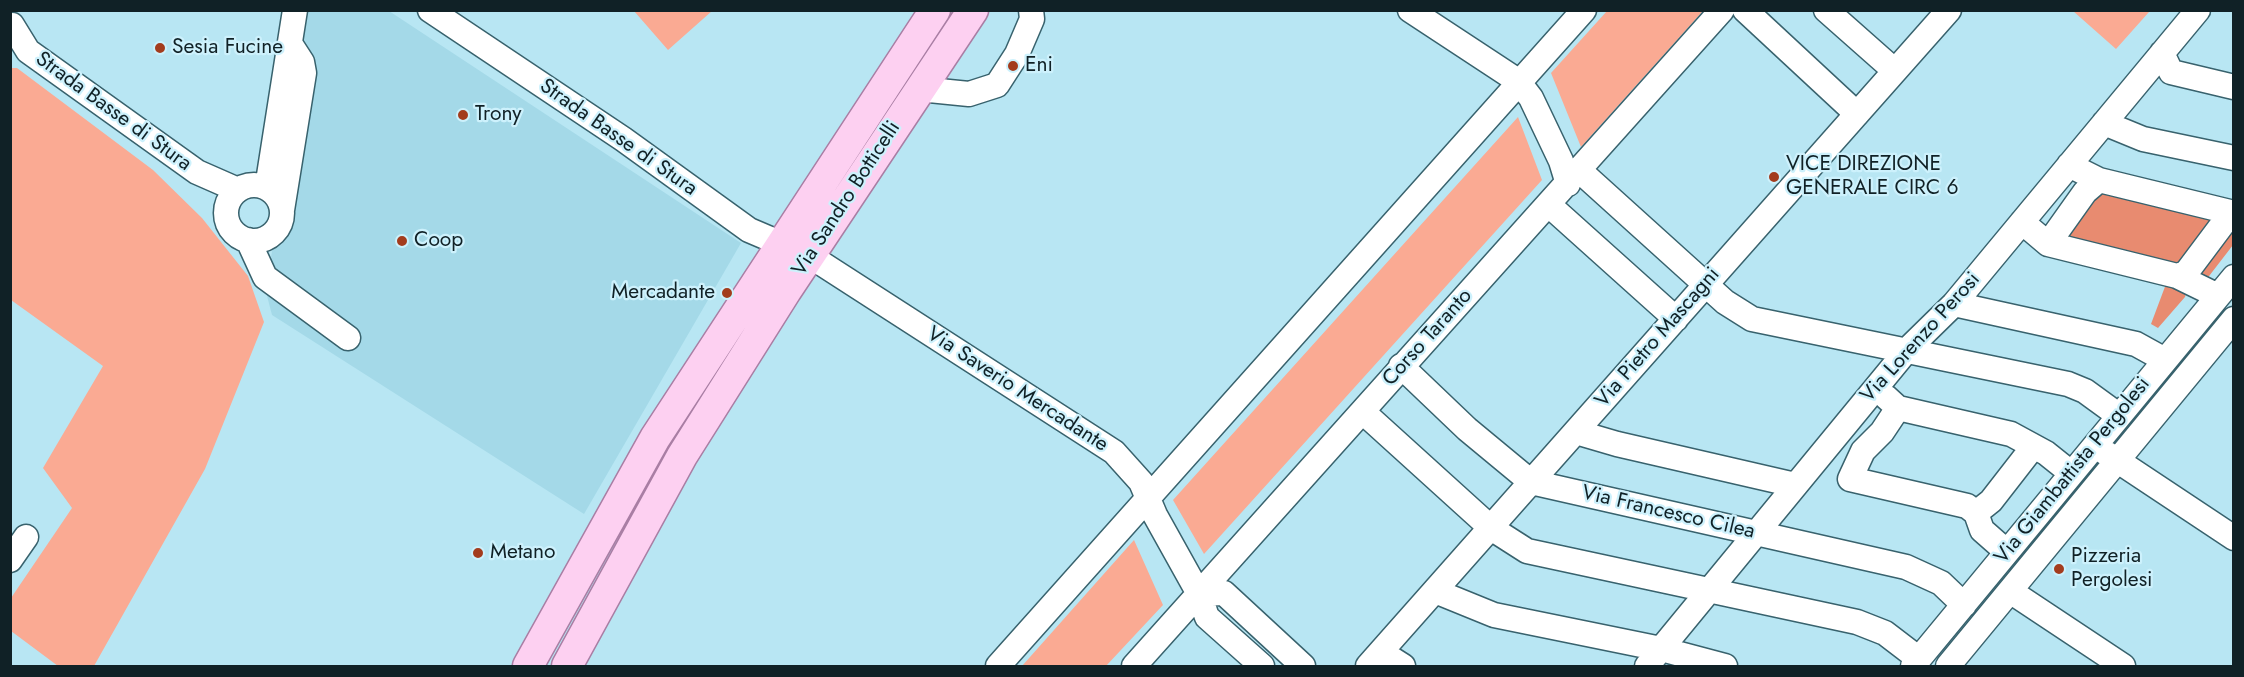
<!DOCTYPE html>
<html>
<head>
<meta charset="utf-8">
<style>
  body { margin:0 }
  #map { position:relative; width:2244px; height:677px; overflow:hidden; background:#b8e6f3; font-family:Jost,sans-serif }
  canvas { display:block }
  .frame { position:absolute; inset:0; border:12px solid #102126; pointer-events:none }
</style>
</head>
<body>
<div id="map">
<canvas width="2244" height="677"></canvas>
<div class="frame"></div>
</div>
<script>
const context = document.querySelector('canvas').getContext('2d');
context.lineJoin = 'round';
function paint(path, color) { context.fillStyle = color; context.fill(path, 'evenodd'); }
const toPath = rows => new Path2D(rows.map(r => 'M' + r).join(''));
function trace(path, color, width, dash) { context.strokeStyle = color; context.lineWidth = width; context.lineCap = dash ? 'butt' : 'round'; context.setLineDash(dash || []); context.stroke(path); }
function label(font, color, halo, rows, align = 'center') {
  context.font = font + ' Jost,sans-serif'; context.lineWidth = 4.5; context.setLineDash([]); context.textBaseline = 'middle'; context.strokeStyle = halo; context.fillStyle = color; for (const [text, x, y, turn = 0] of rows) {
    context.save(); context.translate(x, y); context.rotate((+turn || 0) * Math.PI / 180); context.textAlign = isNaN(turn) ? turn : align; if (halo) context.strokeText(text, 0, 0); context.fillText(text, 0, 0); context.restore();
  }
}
paint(toPath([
  [307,11,389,11,741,243,584,514,272,315,266,292]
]), '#a4d9e8');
paint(toPath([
  [2147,10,2149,12,2116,49,2073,11],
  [634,11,712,11,668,50],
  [1607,11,1703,11,1581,147,1551,73],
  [10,68,17,68,153,170,202,218,248,276,264,322,205,469,94,666,58,666,11,631,11,598,72,508,43,468,103,366,11,300],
  [1518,117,1542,180,1204,554,1173,500],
  [1134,540,1163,605,1106,666,1022,666]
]), '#faaa93');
paint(toPath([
  [2095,188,2215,216,2179,268,2059,236],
  [2233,225,2233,245,2206,280,2191,272],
  [2166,284,2187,289,2185,297,2158,328,2151,324]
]), '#e88b70');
const minor = toPath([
  [430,10,623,139,749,230,810,256,1114,452,1141,482,1155,515,1199,594,1207,617,1262,666],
  [1410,10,1518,81,1531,98,1561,161,1568,184],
  [1745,10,1857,114],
  [1826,10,1895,71],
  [12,25,28,51,197,172,238,190],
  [2162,53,2171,72,2234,87],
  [919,89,969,94,997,85,1017,54,1032,19,1031,10],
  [2104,123,2143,139,2234,158],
  [2069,165,2099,180,2234,213],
  [1580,171,1725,302,1752,319,2068,384,2085,391,2118,415],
  '226 213a28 28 0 1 1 56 0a28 28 0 1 1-56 0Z',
  [267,188,295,10],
  [1549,205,1676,319],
  [282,210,304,73,302,62,291,45],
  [2022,222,2048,244,2177,276,2218,296],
  [248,240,265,277,348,338],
  [2048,244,2085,192,2099,180],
  [2177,276,2186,273,2231,213],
  [1954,304,2136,344,2165,360],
  [1401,366,1467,429,1531,482,1906,567,1941,583,1964,605],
  [1886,397,1898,408,2011,434,2046,453,2071,473],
  [1898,408,1882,432,1863,451,1850,479,1967,506,1976,513,1982,530,2007,552],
  [1363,412,1491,528,1527,551,1857,622,1885,633,1919,659],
  [1576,432,1617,444,1795,485],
  [2103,451,2234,538],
  [1976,513,1991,501,2033,447],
  [10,560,26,537],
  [1435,591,1494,615,1661,649,1725,666],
  [2010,591,2123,666],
  [1199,594,1224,593,1303,666],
  [1381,652,1403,666],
  [998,666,1584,10],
  [1134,666,1722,10],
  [1368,666,1949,10],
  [1647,666,1907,350,1954,304,2198,10],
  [1913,666,2234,277],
  [1948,666,2234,319]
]);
const major = toPath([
  [528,666,655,438,935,10],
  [567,666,682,456,786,291,973,10]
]);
trace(minor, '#38626d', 27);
trace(major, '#a97ea4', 33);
trace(minor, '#fff', 24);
trace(major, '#fdd0f1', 30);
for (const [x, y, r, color] of [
  [160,48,6,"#a33c1d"],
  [1013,66,6,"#a33c1d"],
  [463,115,6,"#a33c1d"],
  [1774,177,6,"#a33c1d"],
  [402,241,6,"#a33c1d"],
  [727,293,6,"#a33c1d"],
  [478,553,6,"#a33c1d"],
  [2059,569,6,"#a33c1d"]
]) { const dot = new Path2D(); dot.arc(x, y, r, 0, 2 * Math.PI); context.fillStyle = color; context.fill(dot); trace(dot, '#cdf1fc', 2); }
label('21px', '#102126', '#cdf1fc', [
  ["Sesia Fucine",172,48],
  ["Eni",1025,66],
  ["Trony",475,115],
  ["VICE DIREZIONE",1786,165],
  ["GENERALE CIRC 6",1786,189],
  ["Coop",414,241],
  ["Mercadante",715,293,"right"],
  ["Metano",490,553],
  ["Pizzeria",2071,557],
  ["Pergolesi",2071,581]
], 'left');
label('21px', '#102126', '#cdf1fc', [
  ["Strada Basse di Stura",113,112,36],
  ["Strada Basse di Stura",618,138,35],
  ["Via Sandro Botticelli",847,199,-57],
  ["Corso Taranto",1428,338,-48],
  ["Via Pietro Mascagni",1658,338,-49],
  ["Via Lorenzo Perosi",1921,338,-48],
  ["Via Saverio Mercadante",1017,390,33],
  ["Via Giambattista Pergolesi",2073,471,-51],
  ["Via Francesco Cilea",1668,513,13]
]);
</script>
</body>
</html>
